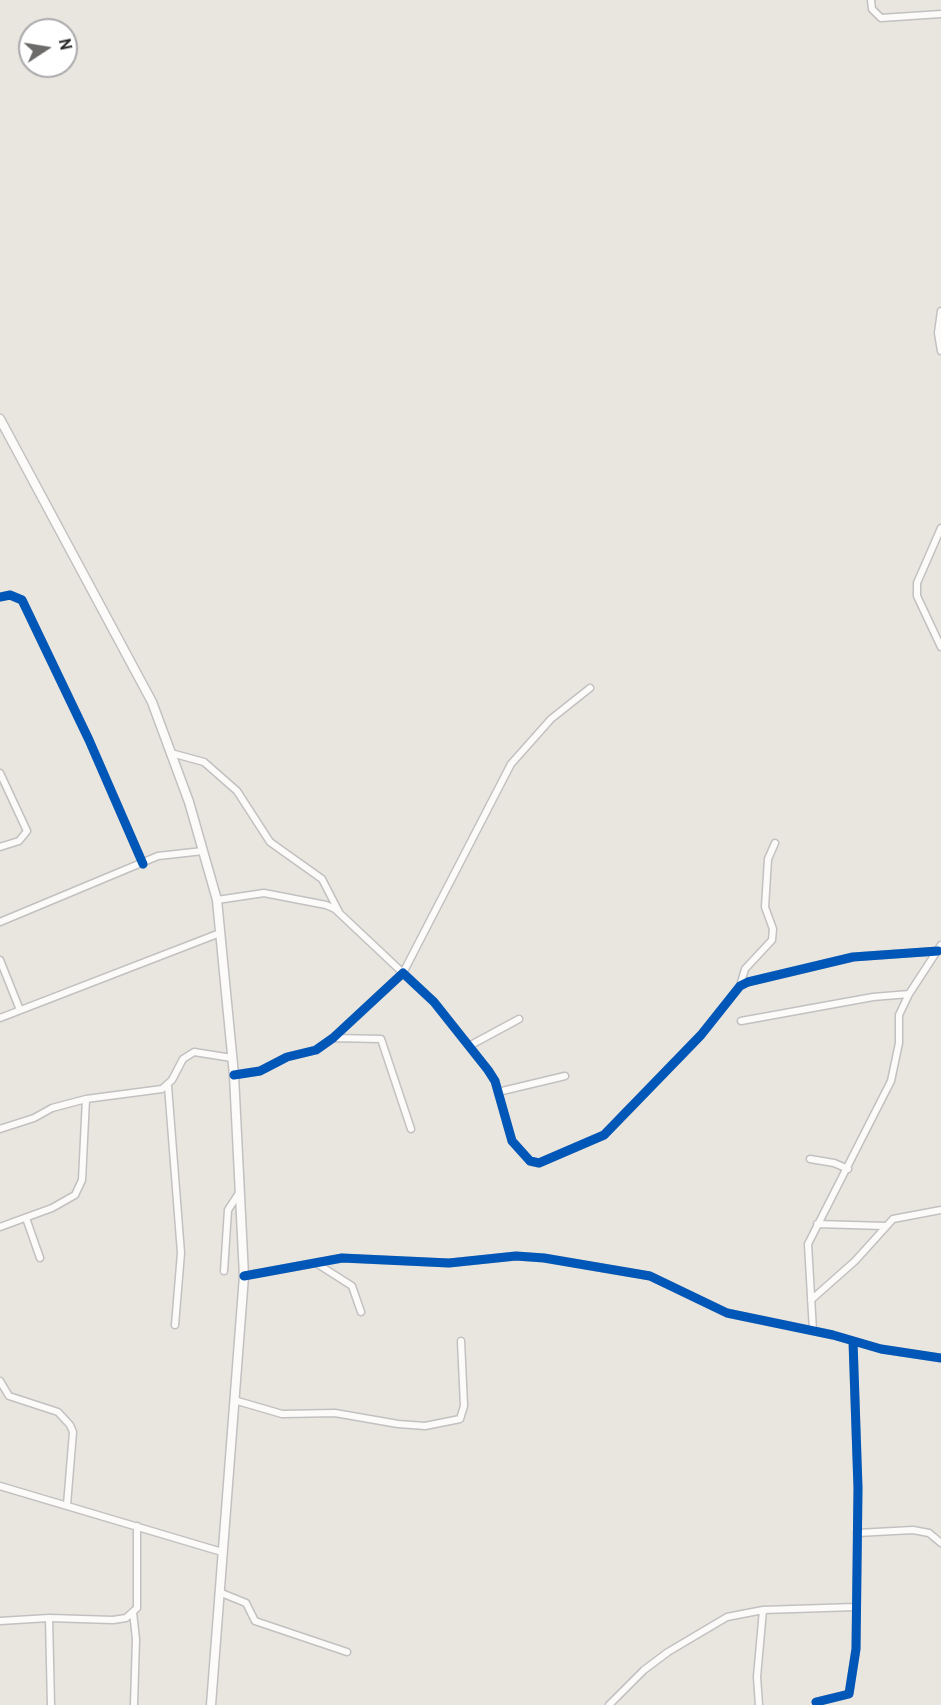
<!DOCTYPE html>
<html>
<head>
<meta charset="utf-8">
<style>
  body { margin:0 }
  #map { position:relative; width:941px; height:1705px; overflow:hidden; background:#e9e5df; font-family:Overpass,sans-serif }
  canvas { display:block }
  .north { position:absolute; left:18px; top:18px; width:60px; height:60px; box-sizing:border-box; background:#fff; border:2px solid #aaa; border-radius:50%; rotate:78deg; font-size:16px; font-weight:700; line-height:24px; text-align:center; color:#2a2a2a }
  .north::after { content:''; display:block; margin:auto; width:21px; height:27px; background:#6d6b69; clip-path:polygon(50% 0,100% 100%,50% 72%,0 100%) }
</style>
</head>
<body>
<div id="map">
<canvas width="941" height="1705"></canvas>
<div class="north">N</div>
</div>
<script>
const context = document.querySelector('canvas').getContext('2d');
context.lineJoin = 'round';
const toPath = rows => new Path2D(rows.map(r => 'M' + r).join(''));
function trace(path, color, width, dash) { context.strokeStyle = color; context.lineWidth = width; context.lineCap = dash ? 'butt' : 'round'; context.setLineDash(dash || []); context.stroke(path); }
const street = toPath([
  [871,0,872,9,881,18,941,14],
  [941,311,938,333,941,351],
  [941,528,917,583,917,596,941,647],
  [0,597,10,595,22,600,89,740,143,864],
  [171,753,204,762,237,791,270,842,322,879,339,912],
  [0,773,27,831,19,841,0,847],
  [217,900,264,893,326,905,335,909,403,973,511,764,551,719,590,688],
  [0,922,158,856,203,851],
  [0,960,20,1010],
  [740,986,745,969,772,940,773,929,765,907,768,859,775,843],
  [0,1018,220,933],
  [741,1021,873,997,909,994],
  [334,1038,381,1039,411,1129],
  [469,1046,519,1019],
  [234,1075,260,1071,287,1057,316,1050,333,1038,403,973,434,1002,488,1070,495,1081,512,1141,530,1161,539,1163,604,1135,701,1035,740,986,748,982,853,957,938,951],
  [168,1086,181,1253,175,1325],
  [498,1092,565,1076],
  [0,1129,34,1118,52,1108,86,1099,162,1089,172,1080,183,1059,194,1052,232,1058],
  [810,1159,834,1163,848,1169],
  [26,1218,40,1258],
  [817,1224,885,1226],
  [0,1227,52,1208,75,1195,82,1180,86,1099],
  [316,1263,352,1286,361,1312],
  [224,1271,228,1210,239,1193],
  [244,1276,342,1258,449,1263,516,1256,544,1258,650,1276,727,1313,833,1335,881,1349,941,1358],
  [811,1300,855,1261,893,1219,941,1210],
  [813,1331,808,1244,891,1081,899,1043,899,1015,909,994,941,945],
  [0,1381,9,1396,58,1412,70,1425,73,1432,67,1505],
  [234,1400,282,1414,335,1413,398,1424,425,1426,460,1419,464,1406,461,1341],
  [0,1486,222,1552],
  [857,1533,913,1530,929,1533,941,1543],
  [219,1592,246,1603,255,1621,347,1652],
  [133,1612,136,1639,134,1705],
  [49,1618,51,1705],
  [0,1621,49,1618,113,1620,126,1618,137,1608,137,1526],
  [816,1702,849,1694,856,1649,858,1488,853,1341],
  [609,1705,644,1670,668,1652,727,1617,763,1610,855,1607],
  [759,1705,757,1677,763,1610]
]);
const secondary = toPath([
  [0,419,152,702,189,802,217,900,234,1075,244,1276,211,1705]
]);
trace(street, '#c2c1c1', 9);
trace(secondary, '#c2c1c1', 11);
trace(street, '#fcfbfa', 6);
trace(secondary, '#fcfbfa', 8);
trace(toPath([
  [0,597,10,595,22,600,89,740,143,864],
  [234,1075,260,1071,287,1057,316,1050,333,1038,403,973,434,1002,488,1070,495,1081,512,1141,530,1161,539,1163,604,1135,701,1035,740,986,748,982,853,957,938,951],
  [244,1276,342,1258,449,1263,516,1256,544,1258,650,1276,727,1313,833,1335,881,1349,941,1358],
  [816,1702,849,1694,856,1649,858,1488,853,1341]
]), '#0057b8', 9);
</script>
</body>
</html>
